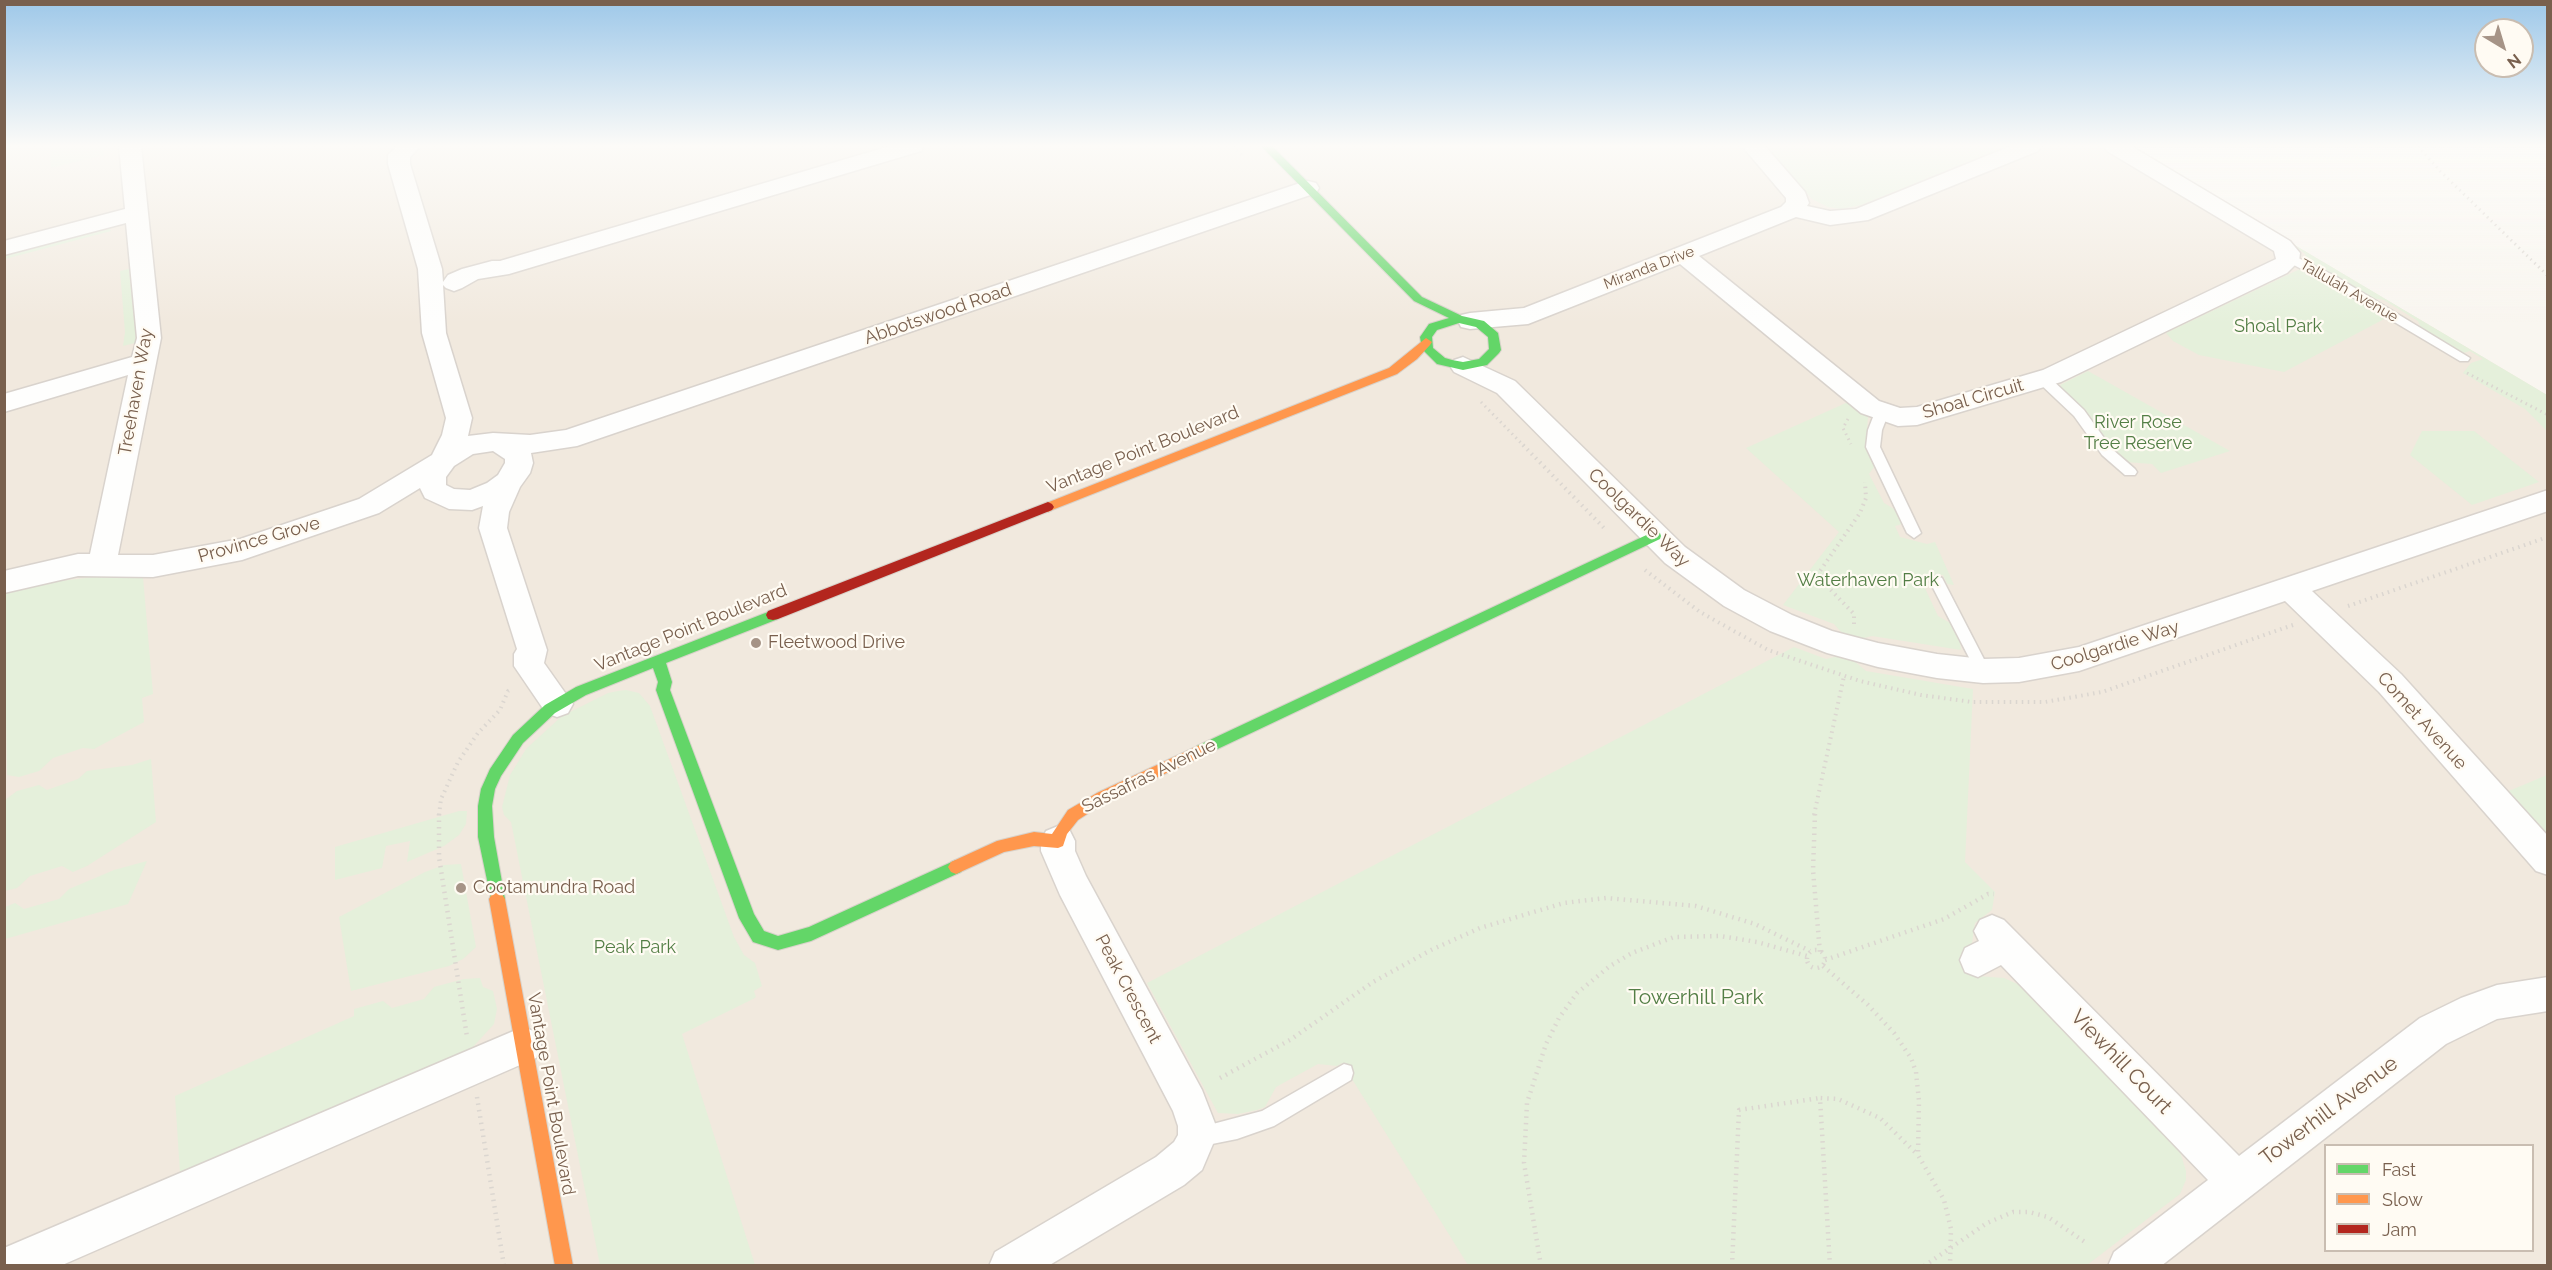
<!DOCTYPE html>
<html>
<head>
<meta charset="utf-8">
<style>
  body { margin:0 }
  #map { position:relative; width:2552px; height:1270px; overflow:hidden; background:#f9f6f0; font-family:Raleway,sans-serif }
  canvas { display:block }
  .frame { position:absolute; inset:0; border:6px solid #79604e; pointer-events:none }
  .legend { position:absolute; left:2324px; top:1144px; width:210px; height:108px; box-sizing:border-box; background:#fffbf3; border:2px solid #c9bdb1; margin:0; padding:8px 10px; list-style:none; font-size:18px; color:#79604e }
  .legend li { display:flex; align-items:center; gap:12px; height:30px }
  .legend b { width:30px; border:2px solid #c9bdb1 }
  .north { position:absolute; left:2474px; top:18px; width:60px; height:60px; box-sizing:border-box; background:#fffbf3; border:2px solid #c9bdb1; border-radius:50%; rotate:142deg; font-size:16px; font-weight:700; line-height:24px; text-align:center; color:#79604e }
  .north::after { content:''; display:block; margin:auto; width:21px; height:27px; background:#a69487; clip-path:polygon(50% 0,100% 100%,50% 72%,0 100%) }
</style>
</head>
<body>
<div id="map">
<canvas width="2552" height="1270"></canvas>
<div class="frame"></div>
<ul class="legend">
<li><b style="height:8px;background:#63d668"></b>Fast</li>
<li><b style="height:8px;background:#ff974d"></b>Slow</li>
<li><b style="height:8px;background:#b3261e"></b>Jam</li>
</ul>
<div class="north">N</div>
</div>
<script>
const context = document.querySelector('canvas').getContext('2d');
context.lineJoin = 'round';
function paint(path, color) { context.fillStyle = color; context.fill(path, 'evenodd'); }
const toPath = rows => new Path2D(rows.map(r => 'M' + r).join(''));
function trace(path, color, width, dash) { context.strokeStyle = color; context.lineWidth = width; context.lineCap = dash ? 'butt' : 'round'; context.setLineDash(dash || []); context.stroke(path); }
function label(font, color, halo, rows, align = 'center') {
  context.font = font + ' Raleway,sans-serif'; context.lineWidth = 4.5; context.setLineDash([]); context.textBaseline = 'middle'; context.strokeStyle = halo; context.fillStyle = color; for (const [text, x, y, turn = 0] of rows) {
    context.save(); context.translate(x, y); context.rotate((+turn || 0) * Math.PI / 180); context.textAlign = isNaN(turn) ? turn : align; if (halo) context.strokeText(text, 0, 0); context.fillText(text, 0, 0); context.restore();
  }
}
paint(toPath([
  [5,146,2128,146,2547,395,2547,1265,5,1266],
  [2326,1146,2532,1146,2532,1250,2326,1250]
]), '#f1e9de');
paint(toPath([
  [50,146,103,146,104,155,51,168],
  [1765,146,2008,146,1861,205,1841,209,1828,207,1812,199],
  [109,228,111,231,5,259,5,255],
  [2293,244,2547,395,2547,431,2525,409,2463,373,2471,363,2483,359,2470,351,2463,353,2421,328,2418,321,2384,300,2370,298,2316,266,2307,260,2305,254],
  [129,269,136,338,135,343,123,346,125,332,120,271],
  [2300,269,2314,274,2388,317,2284,372,2199,355,2173,341,2166,333],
  [2088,371,2230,451,2161,473,2152,464,2126,462,2110,446,2091,417,2064,392,2060,385],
  [1848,402,1868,417,1866,445,1874,467,1869,474,1884,503,1894,509,1902,524,1895,526,1900,537,1927,544,1935,542,1954,585,1947,584,1943,575,1928,576,1923,584,1938,616,1950,623,1960,642,1961,650,1872,636,1860,639,1842,633,1834,624,1783,605,1839,532,1746,448],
  [2422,431,2474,431,2539,482,2472,505,2410,455],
  [96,577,143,577,153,694,142,698,144,722,94,749,83,748,53,758,39,771,19,777,7,775,4,593,41,583],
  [1794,647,1826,659,1839,656,1853,660,1866,671,1973,689,1965,862,1995,892,1992,910,1975,923,1972,943,1960,956,1978,976,2004,978,2024,987,2178,1145,2186,1171,2186,1180,2180,1194,2087,1265,1468,1265,1342,1063,1337,1066,1318,1064,1276,1087,1265,1107,1257,1110,1238,1114,1218,1113,1147,983],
  [618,691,626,690,639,693,650,706,734,937,744,955,755,963,762,986,754,991,756,997,753,999,682,1034,755,1265,600,1265,511,822,504,815,502,807,510,775,526,749,562,716,608,693],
  [151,759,156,822,87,866,73,872,62,866,30,876,17,888,5,891,5,800,17,791,39,785,47,790,78,779,87,771,132,765],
  [2547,775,2547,840,2504,793],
  [459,811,467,811,466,824,459,835,444,846,407,862,410,841,386,846,382,868,335,880,335,847],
  [147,861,128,904,5,939,5,907,15,903,24,909,59,899,69,889,114,870],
  [461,864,476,947,463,959,449,966,351,991,339,917,425,872,444,865],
  [480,978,483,987,493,991,497,1009,494,1024,472,1048,180,1173,175,1096,354,1016,354,1009,383,1001,392,1008,424,999,434,987,464,979]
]), '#e5f0db');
const lane = toPath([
  [2288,253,2335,276,2470,358,2468,361,2460,361,2327,282,2284,260,2282,257,2288,253],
  [2043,375,2048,376,2084,410,2112,449,2135,469,2137,472,2135,475,2125,475,2102,455,2074,416,2038,382,2037,379,2038,376,2043,375],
  [1882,407,1889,412,1882,430,1880,447,1921,533,1914,538,1907,533,1866,447,1868,430,1875,412,1882,407],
  [1937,576,1942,578,1988,667,1991,671,1988,675,1983,677,1978,675,1930,582,1932,578,1937,576],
  [1344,1064,1351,1066,1353,1073,1351,1080,1274,1126,1237,1139,1197,1147,1190,1144,1187,1137,1190,1130,1262,1111,1344,1064]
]);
const street = toPath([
  [119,146,141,146,161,338,118,555,153,555,240,539,359,499,432,455,442,435,446,418,422,333,418,269,388,164,388,155,397,146,421,146,410,157,410,164,442,269,443,282,448,275,462,269,492,261,500,261,890,146,924,146,921,151,509,274,478,279,462,288,454,291,446,288,443,285,446,333,472,418,468,436,493,433,530,435,566,430,1300,183,1308,181,1316,183,1319,188,1316,193,577,446,531,453,533,463,530,473,520,487,509,512,507,528,547,650,544,663,573,704,568,713,557,717,546,713,514,666,514,654,517,649,479,528,483,506,472,510,449,509,425,498,420,488,379,513,242,560,153,577,78,576,4,593,4,571,78,554,90,554,128,375,4,412,4,394,132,357,137,338,126,223,4,255,4,241,125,209,119,146],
  [493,451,505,459,505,463,498,475,487,483,470,490,454,489,446,485,446,477,454,466,473,454,493,451],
  [1742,146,1765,146,1805,192,1809,203,1807,206,1830,211,1856,209,2011,146,2041,146,2038,151,1868,220,1830,225,1796,217,1699,256,1879,401,1900,408,1917,407,2043,370,2276,259,2274,251,2107,151,2104,146,2131,146,2290,241,2300,253,2299,261,2287,273,2061,382,1917,425,1898,426,1861,413,1680,264,1528,324,1470,329,1461,327,1458,321,1461,315,1470,313,1524,308,1781,207,1786,202,1786,198,1742,146],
  [1463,357,1515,381,1685,547,1744,590,1792,615,1832,631,1878,643,1937,654,1983,659,2019,658,2079,647,2548,490,2548,511,2312,591,2401,674,2548,836,2548,875,2536,871,2379,692,2285,601,2079,671,2019,682,1983,683,1937,678,1878,667,1827,653,1770,631,1724,606,1665,563,1497,393,1454,372,1450,366,1454,360,1463,357],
  [1058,826,1070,831,1075,841,1075,851,1086,876,1202,1090,1216,1126,1216,1137,1202,1170,1184,1185,1048,1266,989,1266,995,1252,1156,1157,1174,1142,1178,1135,1178,1126,1173,1111,1060,895,1041,851,1041,841,1046,831,1058,826],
  [1992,915,2004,920,2239,1156,2420,1018,2461,998,2497,985,2548,977,2548,1011,2497,1019,2446,1044,2161,1266,2108,1266,2114,1252,2208,1180,2001,965,1978,977,1965,972,1960,960,1965,948,1979,941,1974,931,1980,920,1992,915],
  [523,1027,536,1032,541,1045,536,1058,60,1266,4,1266,4,1248,523,1027]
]);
const fast = toPath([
  [1261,146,1272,146,1422,297,1462,316,1484,321,1498,333,1501,350,1499,353,1487,365,1463,370,1437,364,1422,349,1420,337,1429,324,1449,318,1414,301,1261,146],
  [1459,323,1476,327,1488,337,1489,349,1479,359,1463,362,1452,360,1445,358,1433,348,1432,337,1437,330,1459,323],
  [1655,531,1660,533,1661,536,1660,539,1207,754,1202,756,1197,754,1195,750,1197,746,1655,531],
  [773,610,778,611,780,615,778,619,666,663,672,682,670,690,754,914,764,931,778,936,809,927,956,860,961,862,964,867,961,872,811,941,778,950,753,942,739,918,656,690,658,682,653,668,586,695,555,713,523,743,501,776,495,789,492,806,494,837,505,899,502,904,497,906,492,904,478,837,478,806,481,789,490,769,513,735,545,705,576,687,773,610]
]);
const slow = toPath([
  [1426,338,1432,342,1430,345,1417,359,1397,374,1052,510,1048,512,1042,507,1044,504,1389,368,1426,338],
  [1202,744,1207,746,1209,750,1207,754,1107,801,1078,820,1067,834,1063,846,1058,848,1034,846,1004,852,956,874,951,872,948,867,951,862,997,841,1034,832,1052,834,1068,810,1097,793,1202,744],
  [497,892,502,894,505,899,573,1266,555,1266,489,899,492,894,497,892]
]);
const jam = toPath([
  [1048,502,1052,504,1054,507,1052,510,778,619,773,620,768,619,766,615,768,611,1048,502]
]);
trace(lane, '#d9d3cd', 3);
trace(street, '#d9d3cd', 3);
trace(fast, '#d8d2ca', 2);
trace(slow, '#d8d2ca', 2);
trace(jam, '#d8d2ca', 2);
trace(toPath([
  [1233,146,1243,156],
  [2418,146,2439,170,2548,276],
  [2467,373,2548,415],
  [1481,402,1524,446],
  [1848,419,1843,428,1851,444]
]), '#dbd6d0', 3, [1.5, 4]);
trace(toPath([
  [1523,445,1606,530],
  [1645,570,1700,612,1768,650,1860,681,1921,695,1972,702,2045,702,2102,692,2293,625],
  [2348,606,2548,537],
  [1854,624,1854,614,1827,586,1820,571,1860,513,1866,498,1865,482],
  [439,815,441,799,458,762,478,733,500,710,508,691,512,689],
  [1814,815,1844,676]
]), '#dbd6d0', 4, [1.5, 4.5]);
trace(toPath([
  [439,814,439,857,467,1037],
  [1815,814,1813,870,1820,953],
  '1807 959a9 9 0 1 1 18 0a9 9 0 1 1-18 0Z',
  [1825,960,1944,919,1988,894,1994,894],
  [1823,966,1868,1005,1894,1033,1911,1058,1916,1072,1919,1101,1918,1155,1944,1200,1951,1229,1950,1266],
  [1220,1078,1290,1040,1373,982,1431,950,1480,928,1564,903,1606,898,1696,906,1755,924,1810,951],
  [477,1097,504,1266],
  [1541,1266,1524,1163,1527,1103,1546,1044,1559,1018,1577,993,1610,966,1632,953,1674,937,1720,936,1757,942,1807,956],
  [1732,1266,1739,1110,1820,1098],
  [1830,1266,1820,1098,1838,1099,1880,1118,1918,1155],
  [1924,1266,1987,1223,2013,1212,2029,1212,2048,1217,2085,1242]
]), '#dbd6d0', 4.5, [1.5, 5]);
paint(lane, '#fefefd');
paint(street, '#fefefd');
paint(fast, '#63d668');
paint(slow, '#ff974d');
paint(jam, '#b3261e');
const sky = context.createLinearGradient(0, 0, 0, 324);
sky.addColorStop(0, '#9ec8e9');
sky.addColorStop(0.45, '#fcfbf8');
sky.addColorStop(1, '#fcfbf800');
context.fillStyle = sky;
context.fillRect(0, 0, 2552, 324);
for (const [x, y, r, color] of [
  [756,643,6,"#a69487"],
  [461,888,6,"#a69487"]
]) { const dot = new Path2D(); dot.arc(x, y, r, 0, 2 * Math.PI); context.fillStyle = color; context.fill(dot); trace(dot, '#fffbf3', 2); }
label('15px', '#79604e', '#fffbf3', [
  ["Miranda Drive",1649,268,-21],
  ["Tallulah Avenue",2349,291,30]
]);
label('18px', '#79604e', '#fffbf3', [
  ["Abbotswood Road",938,314,-19],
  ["Treehaven Way",136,392,-80],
  ["Shoal Circuit",1973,399,-16],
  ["Vantage Point Boulevard",1143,450,-22],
  ["Coolgardie Way",1639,518,44],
  ["Province Grove",259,540,-16],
  ["Vantage Point Boulevard",691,628,-22],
  ["Coolgardie Way",2115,646,-17],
  ["Comet Avenue",2422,721,48],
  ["Sassafras Avenue",1149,776,-26],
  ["Peak Crescent",1128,989,62],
  ["Vantage Point Boulevard",551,1094,80]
]);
label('18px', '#537e45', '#fffbf3', [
  ["Shoal Park",2278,327],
  ["River Rose",2138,423],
  ["Tree Reserve",2138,444],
  ["Waterhaven Park",1868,581],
  ["Peak Park",635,948]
]);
label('18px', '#79604e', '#fffbf3', [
  ["Fleetwood Drive",768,643],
  ["Cootamundra Road",473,888]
], 'left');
label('21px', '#537e45', '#fffbf3', [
  ["Towerhill Park",1696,998]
]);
label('21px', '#79604e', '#fffbf3', [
  ["Viewhill Court",2121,1062,46],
  ["Towerhill Avenue",2329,1111,-37]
]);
</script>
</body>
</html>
